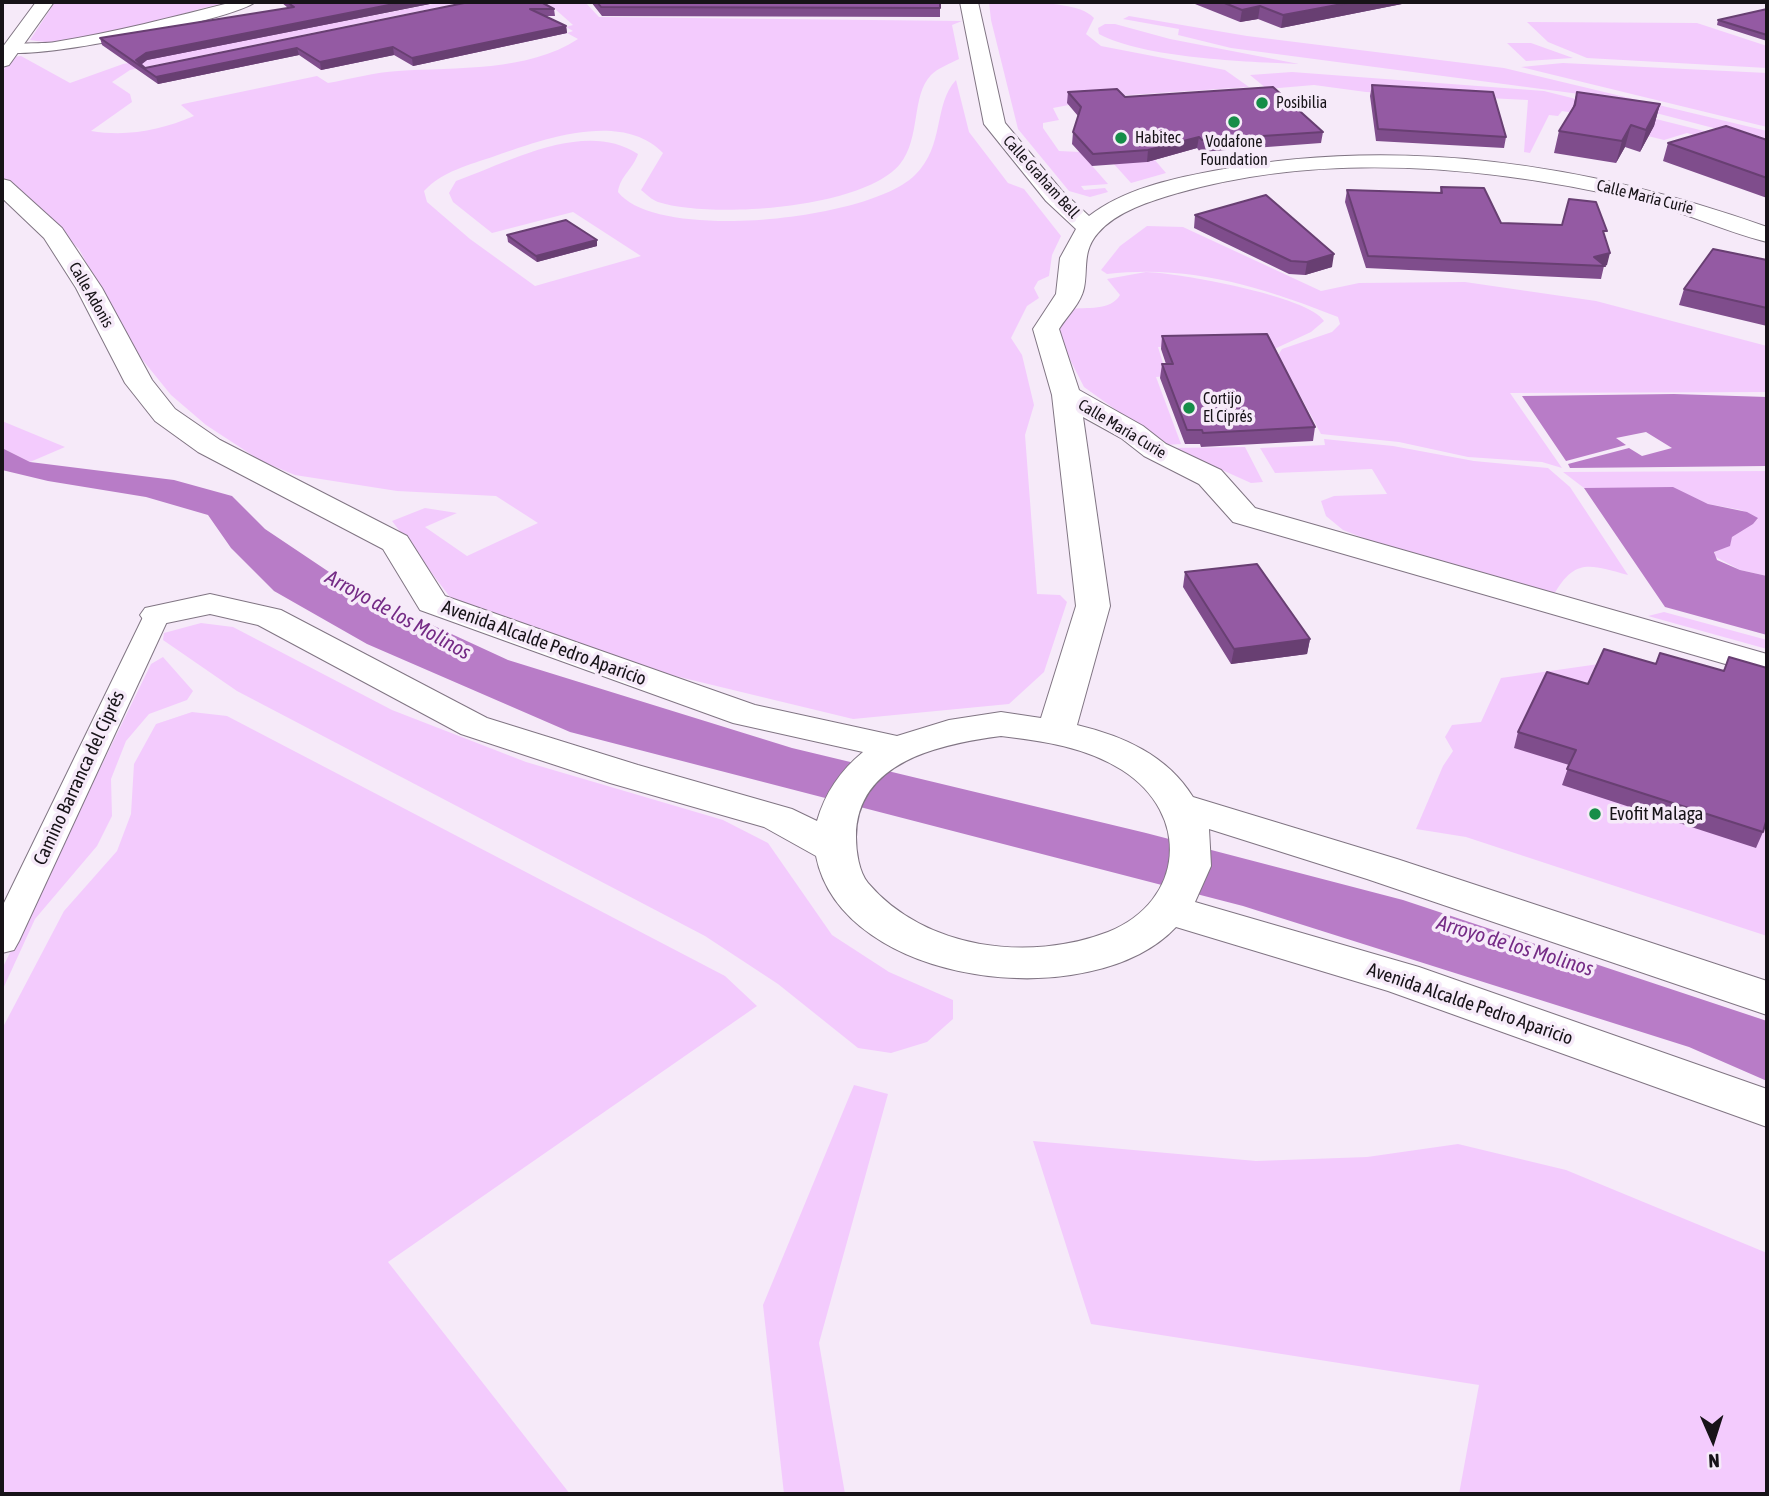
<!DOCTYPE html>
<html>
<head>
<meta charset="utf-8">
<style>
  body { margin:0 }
  #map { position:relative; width:1769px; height:1496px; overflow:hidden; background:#f6eaf9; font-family:"Asap Condensed",sans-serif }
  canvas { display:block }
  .frame { position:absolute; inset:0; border:4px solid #171318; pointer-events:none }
  .north { position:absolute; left:1678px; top:1405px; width:70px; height:70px; -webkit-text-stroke:5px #f6eaf9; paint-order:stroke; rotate:177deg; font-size:19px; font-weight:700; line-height:28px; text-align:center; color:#171318 }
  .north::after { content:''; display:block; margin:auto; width:24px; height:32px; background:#171318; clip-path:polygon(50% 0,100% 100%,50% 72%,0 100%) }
</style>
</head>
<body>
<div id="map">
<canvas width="1769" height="1496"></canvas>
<div class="frame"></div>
<div class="north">N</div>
</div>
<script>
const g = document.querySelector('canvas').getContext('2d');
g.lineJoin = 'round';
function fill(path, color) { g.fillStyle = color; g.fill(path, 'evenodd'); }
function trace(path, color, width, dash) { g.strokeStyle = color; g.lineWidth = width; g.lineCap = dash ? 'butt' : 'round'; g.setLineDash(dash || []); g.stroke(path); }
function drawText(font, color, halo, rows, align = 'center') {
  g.font = font + ' "Asap Condensed",sans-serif'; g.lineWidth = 7; g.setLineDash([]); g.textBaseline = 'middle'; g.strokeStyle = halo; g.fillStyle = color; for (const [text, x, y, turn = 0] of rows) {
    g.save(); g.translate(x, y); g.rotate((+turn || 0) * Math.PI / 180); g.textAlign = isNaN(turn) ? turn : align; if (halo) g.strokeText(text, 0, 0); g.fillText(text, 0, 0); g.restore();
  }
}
fill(new Path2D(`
  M55 2H231C166 13 97 52 30 40Z
  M443 2H463L130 70 112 82 130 94 132 102 91 131C128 137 161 130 194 116L181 105 183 104 317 76 328 83C351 79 375 72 398 71 456 67 528 72 578 39L567 33 573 31 566 27 573 25 555 9 536 2H585L599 17 962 21 952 25 959 59C951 63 938 68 931 75 911 96 921 138 900 164 863 209 711 219 658 202 652 200 646 194 641 190L663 153C621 110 542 140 495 156 469 165 443 171 424 191L427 202 470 239 535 286 641 256 573 212 492 233 453 202 449 193 456 181C509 162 585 119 638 154 633 169 620 176 618 192 657 243 871 220 915 175 945 146 933 105 956 80L969 132 1008 183 1024 189 1061 236 1052 255 1049 276 1038 281 1034 288 1039 298 1027 306 1011 338 1022 355 1034 405 1025 435 1037 594 1060 595 1067 602 1044 672 1009 704 853 719 638 667 453 601 392 521 425 508 457 513 425 527 467 556 538 523 496 496 397 491 295 475 261 461 206 425 171 395 128 342 79 249 2 178V72L13 57 21 56 70 83 123 64Z
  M989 2C1017 2 1079 0 1094 18L1086 34 1101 46 1225 70 1249 87 1115 96 1053 108 1059 120 1043 123V128L1059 151 1080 152 1108 184 1081 186 1084 190 1105 188 1108 192 1090 197 1069 191 1018 129 991 20Z
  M1129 16 1247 36 1504 68 1767 131V142L1587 95 1231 48 1178 35 1179 29 1123 19Z
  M1527 22 1697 23 1767 46V68L1587 58 1548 42Z
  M1105 24H1115L1170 39 1299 64C1248 62 1143 58 1099 34L1098 28Z
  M1507 43H1531L1573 58 1526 61Z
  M1563 63 1767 73V127L1521 67Z
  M1292 72 1544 91 1748 142 1721 143 1687 133 1664 140 1644 135 1653 126 1562 111 1558 116 1549 115 1530 153 1524 152 1528 100 1366 92 1314 85 1267 89 1250 75Z
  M1154 159 1166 173 1131 183 1113 163Z
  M1147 226 1183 227 1321 291 1359 283 1465 282 1596 301 1767 346V392L1510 393 1562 468 1542 462 1468 457 1399 442 1321 434 1278 355 1282 349 1332 332 1340 324 1338 317C1263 287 1189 264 1107 274L1101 270 1120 246Z
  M1146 272C1178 273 1309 296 1324 321L1311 332 1270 351 1267 345 1158 347 1167 376 1156 377 1181 444 1165 445 1084 387 1059 338V327L1070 309C1086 307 1111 311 1120 295L1107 279Z
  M2 421 65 447 30 462 2 448Z
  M1324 439 1393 446 1474 461 1548 468 1570 487 1628 575C1590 565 1575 557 1553 596L1381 545 1343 530 1326 516 1321 501 1334 496 1387 494 1372 469 1275 473 1260 448 1325 445Z
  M1245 447 1263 482 1251 483 1173 448Z
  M1767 471V576L1740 570 1714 556 1716 549 1727 547 1732 537 1758 519 1741 510 1708 504 1673 488H1584L1563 472Z
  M1664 612 1767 640V649L1648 616Z
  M201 623 233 627 392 710 526 762 723 820 768 843 832 935 889 972 953 1000V1019L927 1042 891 1053 858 1048 778 984 705 936 237 691 163 640 164 633Z
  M163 657 193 691 187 700 149 714 126 741 111 779 112 816 97 846 35 919 2 991V969L151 664Z
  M1599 664 1767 686V936L1466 837 1416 829 1443 766 1453 751 1445 737 1452 725 1481 722 1501 678Z
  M192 712 227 716 725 976 757 1006 388 1262 570 1494H2V1029L64 911 117 851 131 814 134 764 156 724Z
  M854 1085 888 1094 819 1343 845 1494H784L763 1305Z
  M1033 1141 1256 1161 1367 1157 1458 1144 1566 1170 1767 1253V1494H1459L1479 1385 1091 1324Z`), '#f3cbfd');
fill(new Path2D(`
  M1674 394 1767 397V466L1570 468 1568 464 1629 448 1642 456 1672 448 1646 432 1616 438 1626 445 1566 461 1522 396Z
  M2 448 30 462 174 480 232 496 265 529 356 590 508 660 792 748 1146 833 1403 900 1767 1021V1081L1689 1047 1243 906 570 732 367 644 274 591 231 548 208 515 146 497 48 481 2 470Z
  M1673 487 1708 504 1747 512 1758 518 1753 524 1732 537 1730 546 1714 552 1717 560 1740 570 1767 576V635L1665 607 1584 488Z`), '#b87cc7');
const street = new Path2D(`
  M233 2H255C236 19 19 65 3 50 13 40 40 45 55 42 115 32 174 17 233 2Z
  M157 607 167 609 170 615 19 941 14 950 2 953V907L144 615 147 609Z`);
const secondary = new Path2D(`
  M36 2H54L9 65 2 67V48Z
  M960 2H978L1005 123 1062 191 1089 216C1124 189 1171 179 1213 171 1399 135 1591 164 1767 227V242C1722 231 1681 210 1636 200 1489 166 1324 151 1178 193 1151 201 1117 211 1098 233 1082 251 1088 268 1084 288 1081 303 1067 316 1059 329L1079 390 1143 426 1166 444 1221 470 1255 508 1767 654V676L1233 522 1199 484 1144 456 1121 438 1083 417 1110 606 1077 725C1123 736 1167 755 1193 797L1397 859 1767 981V1015L1367 879 1209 829 1211 866 1195 902 1419 967 1767 1089V1127L1388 991 1176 927C1093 1016 842 987 816 856L764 827 610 783 461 734 258 625 210 614 157 625 145 622 140 615 145 608 210 594 281 610 487 718 638 765 792 809 817 821C825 793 840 771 863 752L733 723 420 610 383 549 198 452 155 421 125 383 76 288 44 238 2 198V179L10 181 62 228 102 288 152 380 175 409 220 440 407 536 445 596 755 705 897 736 949 720 1001 712 1041 718 1076 606 1052 395 1033 329 1056 294 1060 258 1076 229 1046 201 984 124ZM1001 736C1043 741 1086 747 1122 770 1191 814 1185 901 1108 932 1030 962 925 950 868 883 859 872 856 852 856 837 856 761 941 744 1001 736Z`);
trace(street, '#807583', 2);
trace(secondary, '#807583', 2);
fill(street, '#fff');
fill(secondary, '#fff');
fill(new Path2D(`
  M281 2H440L147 60 141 65 145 68 469 2 554 9 555 16H546L566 26 567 33 413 66 394 55 321 70 299 55 158 84 102 45 100 38 288 8Z
  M591 2H940V17L602 16Z
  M1190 2H1412L1281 28 1258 19 1240 22Z
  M1767 9V41L1717 25 1718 20Z
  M1372 85 1506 137 1504 148 1376 141 1370 96Z
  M1068 92 1125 97 1323 132 1321 143 1200 152 1197 148 1147 162 1092 166 1072 144 1073 132 1078 116 1067 103Z
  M1577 92 1660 104 1654 126 1640 152 1625 147 1616 163 1554 153 1559 131 1572 110Z
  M1767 140V198L1663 161 1668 143Z
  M1441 187 1501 223 1605 237 1607 265 1604 266 1601 279 1366 268 1345 202 1347 190 1440 193Z
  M1195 215 1332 267 1305 275 1289 274 1194 228Z
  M507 235 597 246 537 262 508 242Z
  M1767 260V326L1679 305 1684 289Z
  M1162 336 1315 427 1313 441 1201 447 1200 444H1185L1160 378 1162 364H1166L1161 349Z
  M1185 572 1310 639 1307 654 1231 664 1183 587Z
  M1547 672 1763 832 1756 848 1562 785 1569 765 1514 748 1518 732Z`), '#7f4d8c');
fill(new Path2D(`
  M404 2H440L147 60 140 65 136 60 146 53Z
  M1353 2H1412L1281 28 1283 15Z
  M1260 6 1258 19 1240 22 1242 10Z
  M566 26 567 33 413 66 412 58Z
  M393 47 394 55 321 70 320 62Z
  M297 48 299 55 158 84 156 77Z
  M1660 104 1654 126 1640 152 1646 130Z
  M1631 125 1625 147 1616 163 1622 141Z
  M1199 137 1197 148 1147 162 1148 150Z
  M597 240V246L537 262 536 256Z
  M1610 253 1607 265 1604 266 1594 257Z
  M1334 254 1332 267 1305 275 1307 262Z
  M1310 639 1307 654 1231 664 1234 649Z`), '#683f72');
const building = new Path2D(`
  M287 2H404L146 53 136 60 145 68 469 2H541L554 9H530L566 26 412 58 393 47 320 62 297 48 156 77 100 38 294 7Z
  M597 2H940V8L601 7Z
  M1222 2H1353L1283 15 1260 6 1242 10Z
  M1767 9V35L1718 20Z
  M1372 85 1493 92 1506 137 1378 129Z
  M1273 87 1323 132 1202 140 1199 137 1148 150 1093 154 1073 132 1081 107 1068 92 1117 89 1125 97Z
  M1577 92 1660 104 1646 130 1631 125 1622 141 1559 131 1575 105Z
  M1726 126 1767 140V178L1668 143Z
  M1441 187 1484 188 1501 223 1562 225 1569 199 1596 202 1607 231H1603L1610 253 1594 257 1605 266 1368 256 1347 190 1442 193Z
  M1266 195 1334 254 1307 262 1291 261 1195 215Z
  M566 220 597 240 536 256 507 235Z
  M1713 249 1767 260V308L1684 289Z
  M1267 334 1315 427 1203 433 1202 430H1187L1162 364H1173L1162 336Z
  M1257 564 1310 639 1234 649 1185 572Z
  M1604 649 1656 664 1660 653 1724 671 1729 657 1767 668V818L1763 832 1567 769 1576 750 1518 732 1547 672 1588 684Z`);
fill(building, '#945aa3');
trace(building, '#683f72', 2);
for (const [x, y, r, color] of [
  [1262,103,7,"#168d48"],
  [1234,122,7,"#168d48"],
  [1121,138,7,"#168d48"],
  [1189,408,7,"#168d48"],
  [1595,814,7,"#168d48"]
]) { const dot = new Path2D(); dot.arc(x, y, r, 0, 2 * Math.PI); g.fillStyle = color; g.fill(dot); trace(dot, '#f6eaf9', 2.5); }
drawText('16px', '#171318', '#f6eaf9', [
  ["Posibilia",1276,103],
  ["Habitec",1135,138],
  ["Vodafone",1234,142,"center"],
  ["Foundation",1234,160,"center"],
  ["Cortijo",1203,399],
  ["El Ciprés",1203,417]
], 'left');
drawText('16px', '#171318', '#f6eaf9', [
  ["Calle Graham Bell",1041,177,48],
  ["Calle María Curie",1645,197,14],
  ["Calle Adonis",91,295,60],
  ["Calle María Curie",1122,429,31]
]);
drawText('19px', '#171318', '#f6eaf9', [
  ["Avenida Alcalde Pedro Aparicio",544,643,20],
  ["Camino Barranca del Ciprés",79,778,-65],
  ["Avenida Alcalde Pedro Aparicio",1470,1004,19]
]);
drawText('19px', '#171318', '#f6eaf9', [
  ["Evofit Malaga",1609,814]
], 'left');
drawText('italic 21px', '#752b86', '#f6eaf9', [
  ["Arroyo de los Molinos",398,615,29],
  ["Arroyo de los Molinos",1515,946,17]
]);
</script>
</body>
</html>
